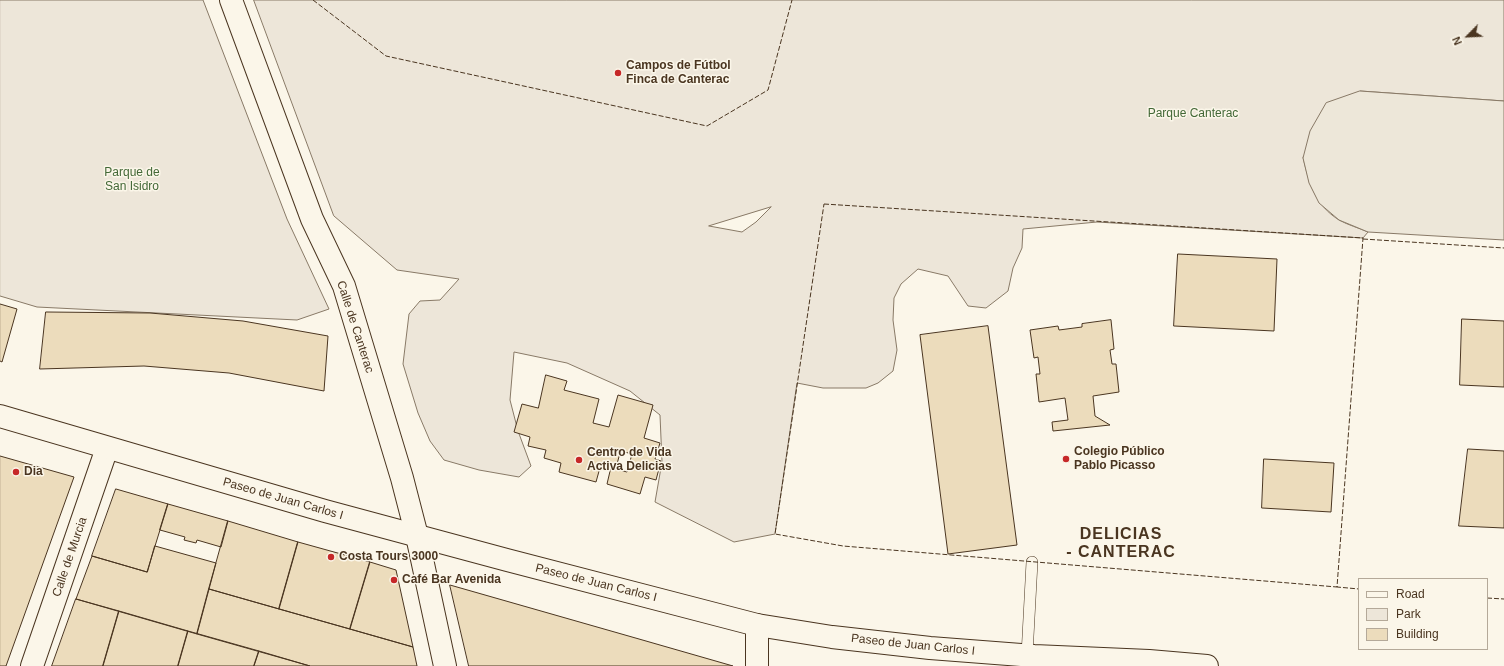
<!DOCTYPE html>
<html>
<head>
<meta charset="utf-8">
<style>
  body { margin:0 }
  #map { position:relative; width:1504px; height:666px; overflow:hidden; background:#fbf6e9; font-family:Arial,sans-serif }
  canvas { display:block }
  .legend { position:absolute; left:1358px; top:578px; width:130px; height:72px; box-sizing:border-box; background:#fbf6e9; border:1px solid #b4a999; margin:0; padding:5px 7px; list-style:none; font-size:12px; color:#4a3520 }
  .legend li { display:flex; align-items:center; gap:8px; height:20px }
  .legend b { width:20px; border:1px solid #b4a999 }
  .north { position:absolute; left:1448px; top:16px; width:40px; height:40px; -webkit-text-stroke:3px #fbf6e9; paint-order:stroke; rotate:246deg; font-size:11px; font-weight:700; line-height:16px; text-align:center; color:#4a3520 }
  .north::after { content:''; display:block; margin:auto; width:14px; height:18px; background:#4a3520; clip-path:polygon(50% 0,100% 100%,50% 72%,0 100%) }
</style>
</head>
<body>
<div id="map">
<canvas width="1504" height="666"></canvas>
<ul class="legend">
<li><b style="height:5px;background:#fbf6e9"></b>Road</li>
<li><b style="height:11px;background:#ede6d9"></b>Park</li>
<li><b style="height:11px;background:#ecdcbc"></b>Building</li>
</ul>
<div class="north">N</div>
</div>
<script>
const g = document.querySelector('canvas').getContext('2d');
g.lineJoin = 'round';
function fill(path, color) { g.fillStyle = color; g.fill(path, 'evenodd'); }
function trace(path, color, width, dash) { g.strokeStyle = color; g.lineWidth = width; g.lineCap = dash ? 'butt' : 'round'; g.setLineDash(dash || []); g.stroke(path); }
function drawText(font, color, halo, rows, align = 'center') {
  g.font = font + ' Arial,sans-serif'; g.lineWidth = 3; g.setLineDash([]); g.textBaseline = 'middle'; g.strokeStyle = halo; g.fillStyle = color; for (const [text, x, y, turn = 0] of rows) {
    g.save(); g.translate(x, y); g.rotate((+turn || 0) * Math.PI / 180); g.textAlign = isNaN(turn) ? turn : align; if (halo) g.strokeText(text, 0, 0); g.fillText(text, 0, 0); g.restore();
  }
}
const green = new Path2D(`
  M0 0H203L287 219 329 309 297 320 37 307 0 296Z
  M254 0H1504V101L1360 91 1303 157C1309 183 1315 205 1339 220 1348 225 1359 228 1368 232L1363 238 1097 222 1023 229 1022 248 1013 268 1008 291 986 308 968 306 948 276 918 269 901 284 894 298 893 320 897 350 893 371 878 383 866 388H823L797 383 775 534 734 542 655 502 662 462 660 415 630 391 567 363 514 352 510 400 518 431 531 466 519 477 479 470 444 460 430 441 418 413 403 364 409 314 420 301 440 300 459 279 397 270 334 216ZM771 207 756 222 742 232 709 226Z`);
fill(green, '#ede6d9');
trace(green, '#887966', 1);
const parking = new Path2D(`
  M1360 91 1504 101V240L1368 232 1339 220 1319 203 1309 183 1303 158 1310 131 1326 103Z`);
fill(parking, '#ede7d9');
trace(parking, '#887966', 1);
const building = new Path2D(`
  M1178 254 1277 259 1274 331 1174 326Z
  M0 304 17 309 2 362 0 361Z
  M46 312 150 313 243 321 328 336 324 391 229 373 144 366 40 369Z
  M1462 319 1504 321V387L1460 385Z
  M1111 320 1114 349 1110 350 1112 364H1116L1119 392 1093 396 1095 416 1110 425 1053 431 1052 422 1068 420 1065 398 1039 402 1036 374H1040L1038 357 1034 358 1030 330 1058 326 1059 330 1082 327V324Z
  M988 326 1017 545 948 554 920 335Z
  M546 375 567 381 564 390 599 399 593 423 609 427 618 395 653 405 644 438 660 443 655 459 661 461 656 480 645 477 640 494 607 484 611 467 601 464 596 482 559 472 561 463 544 458 546 450 528 446 530 437 514 432 522 404 538 408ZM621 451 632 454 627 472 616 469Z
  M1468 449 1504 451V528L1459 526Z
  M0 456 74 477 6 666H0Z
  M1264 459 1334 463 1331 512 1262 508Z
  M116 489 168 504 147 572 92 556Z
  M168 504 228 521 221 547 197 540 196 543 184 540 185 537 160 530Z
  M228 521 298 542 279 609 209 589Z
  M298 542 370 562 350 629 279 609Z
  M155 546 216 563 197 634 76 599 92 556 147 572Z
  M370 562 396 570 413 647 350 629Z
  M450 585 639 639 733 666H469Z
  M209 589 413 647 417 666H310L197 634Z
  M76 599 119 611 103 666H52Z
  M119 611 188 631 178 666H103Z
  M188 631 259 651 254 666H178Z
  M259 651 310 666H254Z`);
fill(building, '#ecdcbc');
trace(building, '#4a3520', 1);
const service = new Path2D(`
  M1027 655 1032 562`);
const minor = new Path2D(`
  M231 0 312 219 344 286 402 478 417 536
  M32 666 107 448`);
const tertiary = new Path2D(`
  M417 536 445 666
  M757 666V625`);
const primary = new Path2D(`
  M0 416 325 511 507 560 757 625 832 637 930 648 1034 656 1149 661 1207 666`);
trace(service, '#4a3520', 12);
trace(minor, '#4a3520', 24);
trace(tertiary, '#4a3520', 24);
trace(primary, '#4a3520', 24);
trace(service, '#fbf6e9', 11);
trace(minor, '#fbf6e9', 22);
trace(tertiary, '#fbf6e9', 22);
trace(primary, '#fbf6e9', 22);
trace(new Path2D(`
  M313 0 386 56 707 126 768 90 792 0
  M824 204 1363 238 1337 587 843 546 775 534Z
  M1363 239 1504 248
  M1337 586V587L1359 589
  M1487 598 1504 599`), '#4a3520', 1, [5, 2]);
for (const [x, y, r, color] of [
  [618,73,4,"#c62828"],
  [1066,459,4,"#c62828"],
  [579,460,4,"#c62828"],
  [16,472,4,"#c62828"],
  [331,557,4,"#c62828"],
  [394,580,4,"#c62828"]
]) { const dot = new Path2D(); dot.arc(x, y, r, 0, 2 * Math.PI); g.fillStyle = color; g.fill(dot); trace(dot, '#fbf6e9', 1.5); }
drawText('bold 12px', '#4a3520', '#fbf6e9', [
  ["Campos de Fútbol",626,66],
  ["Finca de Canterac",626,80],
  ["Colegio Público",1074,452],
  ["Pablo Picasso",1074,466],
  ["Centro de Vida",587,453],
  ["Activa Delicias",587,467],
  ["Dia",24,472],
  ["Costa Tours 3000",339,557],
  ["Café Bar Avenida",402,580]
], 'left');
drawText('12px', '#436837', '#fbf6e9', [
  ["Parque Canterac",1193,114],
  ["Parque de",132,173],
  ["San Isidro",132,187]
]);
drawText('12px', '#4a3520', '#fbf6e9', [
  ["Calle de Canterac",355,327,72],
  ["Paseo de Juan Carlos I",283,499,16],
  ["Calle de Murcia",70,557,-71],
  ["Paseo de Juan Carlos I",596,583,14],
  ["Paseo de Juan Carlos I",913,645,6]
]);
g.letterSpacing = '1px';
drawText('bold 16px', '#4a3520', '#fbf6e9', [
  ["DELICIAS",1121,535],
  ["- CANTERAC",1121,553]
]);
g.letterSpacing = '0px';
</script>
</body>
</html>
